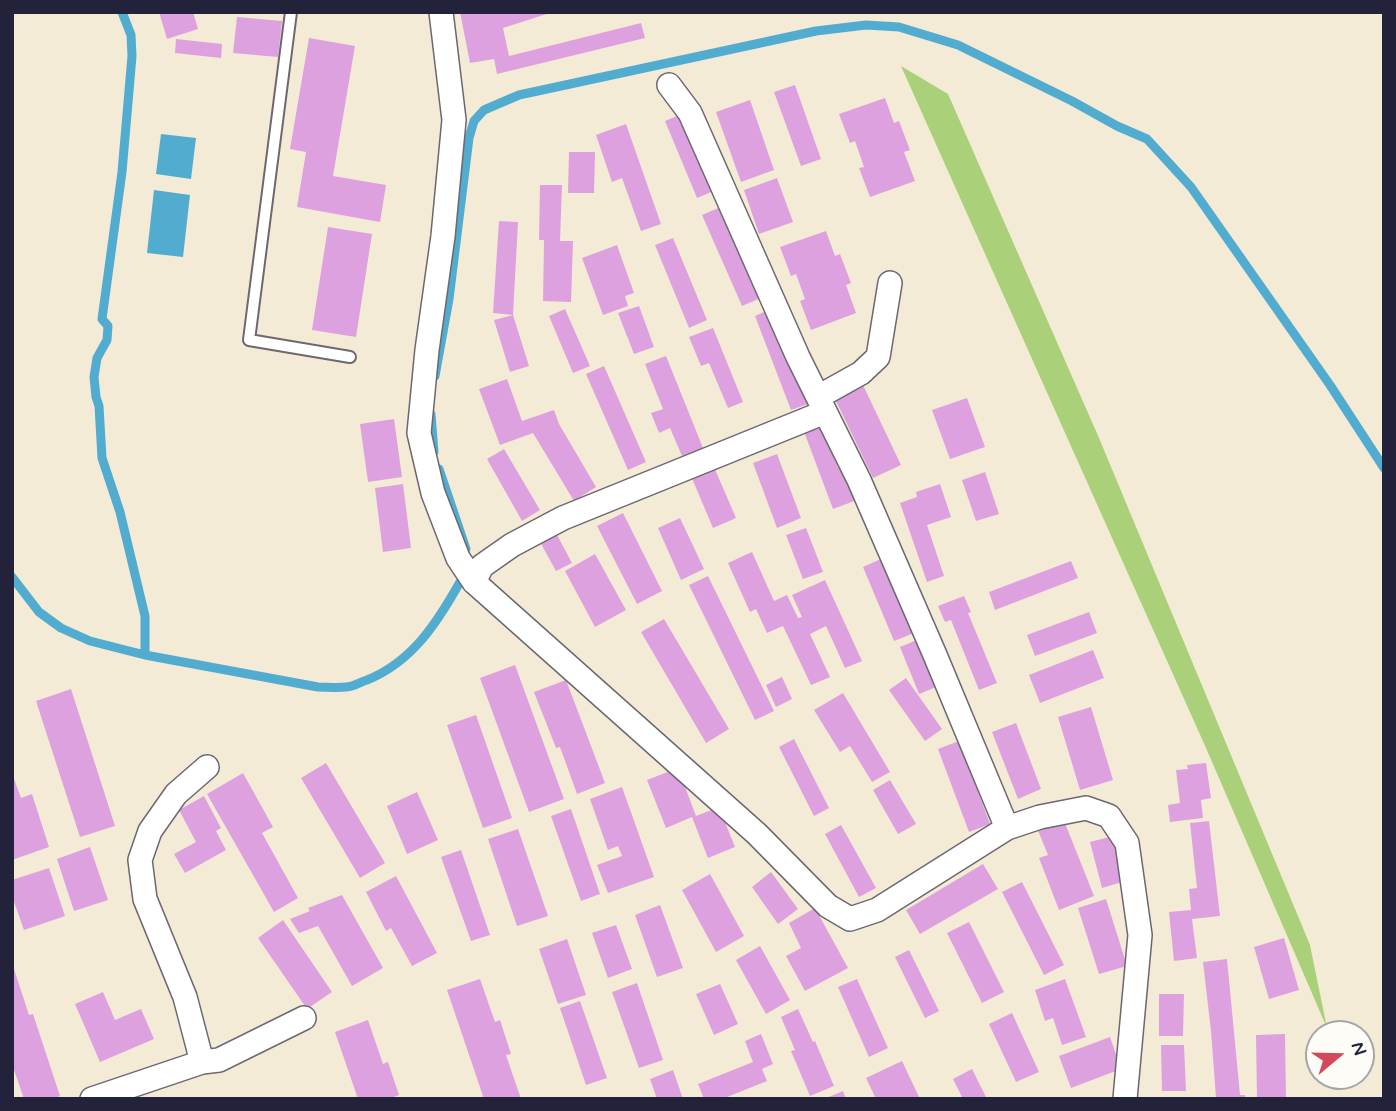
<!DOCTYPE html>
<html>
<head>
<meta charset="utf-8">
<style>
  body { margin:0 }
  #map { position:relative; width:1396px; height:1111px; overflow:hidden; background:#f4ebd6; font-family:Mynerve,sans-serif }
  canvas { display:block }
  .frame { position:absolute; inset:0; border:14px solid #22223b; pointer-events:none }
  .north { position:absolute; left:1305px; top:1020px; width:70px; height:70px; box-sizing:border-box; background:#fdfcf7; border:2px solid #a5a5ac; border-radius:50%; rotate:71deg; font-size:19px; font-weight:700; line-height:28px; text-align:center; color:#22223b }
  .north::after { content:''; display:block; margin:auto; width:24px; height:32px; background:#d1495b; clip-path:polygon(50% 0,100% 100%,50% 72%,0 100%) }
</style>
</head>
<body>
<div id="map">
<canvas width="1396" height="1111"></canvas>
<div class="frame"></div>
<div class="north">N</div>
</div>
<script>
const g = document.querySelector('canvas').getContext('2d');
g.lineJoin = 'round';
function fill(path, color) { g.fillStyle = color; g.fill(path, 'evenodd'); }
function trace(path, color, width, dash) { g.strokeStyle = color; g.lineWidth = width; g.lineCap = dash ? 'butt' : 'round'; g.setLineDash(dash || []); g.stroke(path); }
fill(new Path2D(`
  M901 66 948 94 1099 438 1310 945 1327 1028 1206 748Z`), '#aad07a');
fill(new Path2D(`
  M161 134 196 138 191 179 156 174Z
  M154 190 190 195 183 257 147 253Z`), '#52acd0');
trace(new Path2D(`
  M122 12 131 35 132 56 122 172 102 319 108 326 107 340 97 358 94 377 96 397 99 406 102 458 120 512 145 616V655
  M435 376 449 299 469 138 474 121 484 110 519 95 816 31 866 25 899 27 958 45 1072 101 1117 126 1147 139 1191 187 1330 385 1384 468
  M431 414 434 452
  M439 469 466 549
  M12 577 39 612 61 628 90 641 145 655 318 687C327 687 337 688 346 687 353 687 360 682 367 680 412 662 437 623 460 582`), '#52acd0', 9);
fill(new Path2D(`
  M159 12H193L198 29 167 39Z
  M460 12H553L503 28 509 56 641 23 645 38 497 74 494 59 470 63Z
  M237 17 282 21 278 57 233 53Z
  M309 38 355 46 333 176 386 185 380 222 297 207 306 152 290 149Z
  M176 39 222 44 221 58 175 53Z
  M795 85 821 159 801 166 774 92Z
  M885 98 894 123 899 121 910 150 904 152 915 181 870 197 859 168 864 167 855 141 850 143 839 114Z
  M750 100 774 170 741 182 716 112Z
  M684 113 716 190 697 198 665 121Z
  M626 124 661 224 641 231 622 178 612 182 596 135Z
  M569 152H595L594 193H568Z
  M777 178 793 222 759 234 744 190Z
  M540 185H562L560 241H573L571 302 543 301 544 240H539Z
  M723 206 763 297 742 306 702 215Z
  M499 221 518 222 513 315 493 313Z
  M328 227 372 234 356 337 312 330Z
  M826 231 835 256 840 254 851 283 846 285 856 313 811 330 800 301 805 299 796 274 791 276 780 247Z
  M673 238 707 320 689 328 655 245Z
  M617 245 634 293 625 296 628 306 603 315 582 258Z
  M639 306 654 347 634 354 618 313Z
  M565 309 590 366 573 373 549 316Z
  M771 309 808 404 791 410 755 316Z
  M513 315 529 366 510 372 494 320Z
  M713 328 743 402 728 408 709 363 701 366 689 337Z
  M666 356 703 448 682 456 670 428 659 433 651 413 663 409 645 364Z
  M604 366 646 462 628 470 586 374Z
  M507 379 522 421 554 410 559 424 596 487 574 501 533 433 500 445 479 389Z
  M863 385 901 465 873 478 835 399Z
  M967 398 985 447 950 459 932 410Z
  M394 419 402 477 368 482 360 424Z
  M821 422 838 468 844 465 857 500 833 509 803 429Z
  M504 449 540 510 522 521 487 459Z
  M777 454 801 518 777 528 753 463Z
  M714 467 736 518 713 528 691 476Z
  M985 472 999 514 976 521 962 480Z
  M403 484 411 548 383 552 375 488Z
  M940 484 951 517 927 525 944 576 927 582 900 503 917 497 916 492Z
  M623 513 662 591 637 604 597 526Z
  M680 518 704 569 681 580 658 528Z
  M806 528 823 572 803 579 786 535Z
  M556 533 572 563 556 571 540 542Z
  M752 552 774 601 787 595 798 618 802 617 792 595 825 580 862 661 845 668 826 626 810 634 830 677 811 685 783 626 767 633 756 609 750 612 728 563Z
  M595 554 626 610 595 627 565 571Z
  M883 558 914 633 894 641 863 567Z
  M1071 561 1078 578 995 610 989 592Z
  M708 576 774 711 755 720 689 585Z
  M964 596 971 612 968 613 997 683 979 690 951 620 945 622 938 606Z
  M1089 612 1097 633 1035 656 1027 635Z
  M664 619 729 729 706 743 641 632Z
  M917 640 936 687 919 694 900 647Z
  M1093 650 1104 678 1040 703 1029 675Z
  M515 665 564 799 529 812 480 678Z
  M782 677 792 699 776 707 766 685Z
  M906 678 942 729 925 741 889 690Z
  M566 680 605 783 577 794 560 747 556 748 534 692Z
  M71 689 115 826 80 837 36 701Z
  M843 693 890 772 872 782 850 746 840 752 814 710Z
  M1091 707 1113 780 1080 790 1058 717Z
  M476 715 512 818 483 828 447 725Z
  M1016 723 1041 789 1018 799 992 732Z
  M794 739 829 808 814 816 779 747Z
  M959 741 990 824 969 832 938 749Z
  M326 763 385 863 360 878 301 778Z
  M1206 763 1211 798 1201 800 1203 818 1170 822 1168 805 1180 803 1176 770 1188 769 1187 765Z
  M678 768 696 816 719 807 735 847 708 858 692 817 666 828 647 780Z
  M12 773 21 798 32 794 49 847 12 860Z
  M243 773 273 827 262 833 298 898 274 912 207 794Z
  M890 780 916 824 898 834 873 790Z
  M622 787 654 877 608 893 597 865 622 856 618 846 608 850 590 799Z
  M417 792 438 840 407 854 387 806Z
  M204 796 221 828 216 831 226 850 185 873 174 854 196 842 179 810Z
  M571 809 600 894 581 901 551 816Z
  M1063 818 1094 896 1059 910 1039 858 1048 855 1037 828Z
  M1209 821 1220 916 1192 919 1197 958 1174 961 1169 912 1191 910 1189 889 1197 888 1190 823Z
  M841 825 876 888 859 897 825 834Z
  M518 829 548 916 517 926 488 839Z
  M1113 836 1125 881 1102 888 1090 842Z
  M90 847 108 900 74 911 57 859Z
  M461 850 490 935 471 941 441 857Z
  M983 864 998 889 920 934 906 910Z
  M49 868 65 916 24 930 12 896V880Z
  M771 872 798 909 778 924 752 887Z
  M710 874 744 936 716 952 682 890Z
  M396 876 437 953 412 966 391 928 386 931 366 892Z
  M1022 882 1064 965 1044 975 1002 892Z
  M342 895 383 968 352 986 318 926 299 933 290 919 310 911 308 908Z
  M1106 899 1127 966 1099 974 1078 908Z
  M660 905 683 968 657 977 635 915Z
  M815 908 848 968 805 991 786 956 801 948 789 923Z
  M283 920 332 992 307 1009 258 938Z
  M969 922 1004 992 982 1003 947 933Z
  M616 925 632 969 608 978 592 933Z
  M1284 938 1299 990 1269 999 1254 947Z
  M567 939 586 995 558 1004 539 949Z
  M760 946 790 1000 766 1014 736 960Z
  M909 950 939 1011 925 1018 895 957Z
  M1227 959 1240 1095H1245V1099L1216 1098 1211 1031 1203 962Z
  M13 966 29 1015 33 1014 60 1096 52 1099H24L12 1064Z
  M480 979 495 1022 500 1020 511 1054 506 1055 521 1099H484L447 990Z
  M857 979 888 1048 869 1057 838 987Z
  M1065 979 1086 1037 1062 1045 1053 1018 1045 1021 1035 990Z
  M637 983 663 1060 639 1068 612 992Z
  M720 984 738 1024 714 1035 696 994Z
  M103 992 115 1020 141 1009 154 1039 100 1062 75 1004Z
  M1159 994H1184L1183 1036H1159Z
  M580 1001 607 1078 586 1085 560 1008Z
  M798 1009 813 1042 815 1041 834 1086 810 1096 791 1051 795 1050 781 1017Z
  M1012 1013 1039 1072 1016 1082 989 1024Z
  M368 1020 383 1064 388 1062 399 1095 394 1097 395 1099H358L335 1032Z
  M761 1034 773 1064 762 1069 767 1081 722 1099H704L698 1084 753 1062 745 1041Z
  M1285 1034 1286 1099H1257L1256 1035Z
  M1110 1037 1121 1069 1071 1088 1059 1056Z
  M1161 1045H1184L1186 1091H1162Z
  M902 1061 920 1099H876L866 1078Z
  M972 1069 987 1099H963L953 1079Z
  M673 1070 683 1099H657L650 1079Z
  M843 1091 846 1099H824Z`), '#dea1df');
const lane = new Path2D(`
  M291 12 249 340 350 357`);
const street = new Path2D(`
  M441 12 454 120 443 236 427 350 419 433 433 493 458 558 474 582 757 834 828 906 850 919 877 910 1007 828 1040 817 1086 808 1109 816 1127 843 1140 935 1125 1099
  M669 85 690 113 798 357 859 480 935 655 1007 828
  M818 397 861 373 878 357 890 283
  M474 582 482 566 512 545 563 518 825 412
  M202 1062 185 997 145 899 140 860 150 831 176 794 207 767
  M92 1099 202 1062 219 1060 304 1018`);
trace(lane, '#6c6871', 14);
trace(street, '#6c6871', 26);
trace(lane, '#fff', 10);
trace(street, '#fff', 23);
</script>
</body>
</html>
